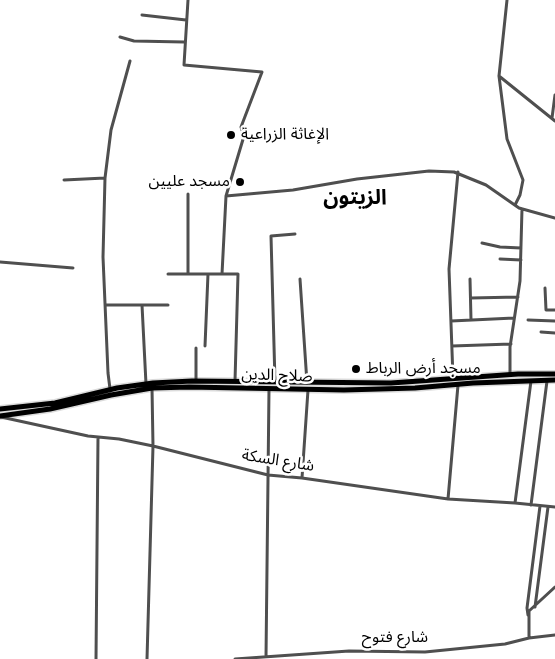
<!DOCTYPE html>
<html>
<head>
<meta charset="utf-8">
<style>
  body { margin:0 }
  canvas { display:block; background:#fff }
</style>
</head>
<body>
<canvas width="555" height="659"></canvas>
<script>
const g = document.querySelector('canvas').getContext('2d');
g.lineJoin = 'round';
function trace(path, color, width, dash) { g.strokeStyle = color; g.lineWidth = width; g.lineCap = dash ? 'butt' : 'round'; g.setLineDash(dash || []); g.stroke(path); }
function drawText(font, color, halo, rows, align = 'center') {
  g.font = font + ' "DM Sans","Noto Sans Arabic",sans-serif'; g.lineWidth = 5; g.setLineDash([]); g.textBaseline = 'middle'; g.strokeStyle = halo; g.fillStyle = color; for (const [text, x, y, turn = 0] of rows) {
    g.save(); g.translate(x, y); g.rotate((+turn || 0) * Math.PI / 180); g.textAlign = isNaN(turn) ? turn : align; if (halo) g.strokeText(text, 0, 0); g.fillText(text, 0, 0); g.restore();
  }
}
const highway = new Path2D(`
  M0 409 55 403 117 388 153 383 192 381 391 383 518 374H555
  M0 416 50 409 111 395 152 388 189 387 344 390 415 388 473 383 555 380`);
trace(highway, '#dbdbdb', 8);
trace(new Path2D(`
  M188 0 184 65 262 72 241 127 244 136 226 196 222 274
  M507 0 499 76 507 139 523 180 520 195 515 205
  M142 15 186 20
  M120 37 134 41 184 42
  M499 76 555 121
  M552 118 555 95
  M105 178 111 130 130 61
  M64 180 105 178 103 257 108 373 110 389
  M226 196 293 190 357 179 429 171 454 172 486 185 519 208 555 218
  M482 243 500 247 521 248
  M500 259 521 260
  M0 262 73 268
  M168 274H238L235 381
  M188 274V194
  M300 279 307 383
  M470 279 471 320
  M545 288 546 310H555
  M471 298 518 297
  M106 305H168
  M142 305 146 384
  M528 320 555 321
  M451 321 514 318
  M541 332 555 333
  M205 346 208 274
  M452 346 511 344
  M196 348V381
  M510 374V347L520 281 522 209
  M453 378 449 269 458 172
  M275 382 271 236 295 234
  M1 417 88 436 119 439 153 446 268 475 302 478 448 499 515 503 555 507
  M302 478 308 390
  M448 499 458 385
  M515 503 531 381
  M531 505 547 381
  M535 607 548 507
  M528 615 527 608 540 506
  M529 638V611L555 587
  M266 657 269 389
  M96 659 98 437
  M147 659 153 446 152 388
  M235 659 349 651 425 652 505 644 529 638 555 635`), '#4f4f4f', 3);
trace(highway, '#000', 5);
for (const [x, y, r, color] of [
  [231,135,5,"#000"],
  [240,182,5,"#000"],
  [356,369,5,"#000"]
]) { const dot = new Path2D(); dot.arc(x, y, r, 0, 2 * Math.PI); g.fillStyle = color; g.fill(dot); trace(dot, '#fff', 2); }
drawText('16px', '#000', '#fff', [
  ["الإغاثة الزراعية",241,135],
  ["مسجد عليين",230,182,"right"],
  ["مسجد أرض الرباط",366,369]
], 'left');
drawText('16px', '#000', '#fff', [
  ["صلاح الدين",277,376,2],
  ["شارع السكة",278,461,9],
  ["شارع فتوح",395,638]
]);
drawText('bold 21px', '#000', '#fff', [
  ["الزيتون",355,198]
]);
</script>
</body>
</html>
